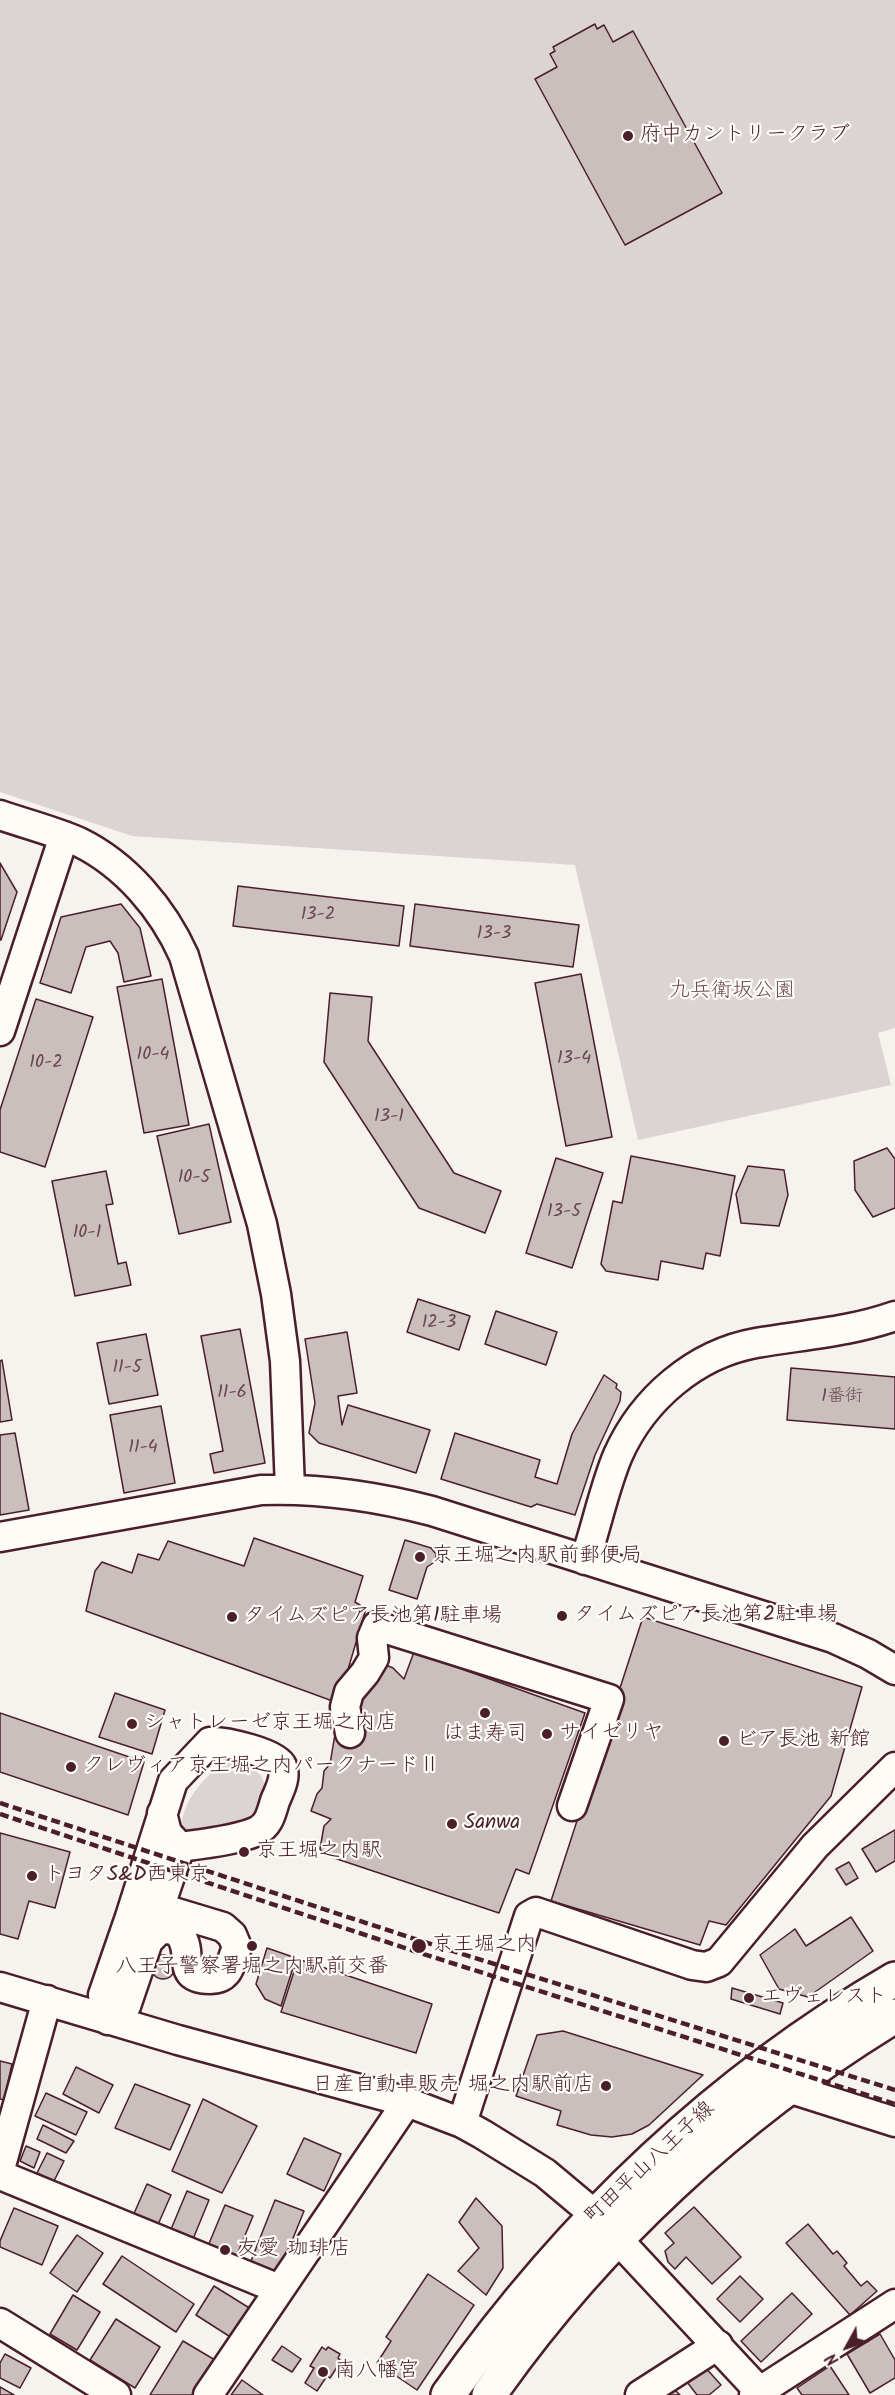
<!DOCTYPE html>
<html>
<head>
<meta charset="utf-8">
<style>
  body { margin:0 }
  #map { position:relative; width:895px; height:2395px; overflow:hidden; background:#f6f3ef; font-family:Kalam,sans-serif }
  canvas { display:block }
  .north { position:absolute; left:817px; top:2317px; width:60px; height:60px; -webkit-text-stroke:4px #fdfcf7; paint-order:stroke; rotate:230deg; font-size:16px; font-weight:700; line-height:24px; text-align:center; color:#4a1f2b }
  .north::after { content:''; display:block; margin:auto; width:21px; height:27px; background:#4a1f2b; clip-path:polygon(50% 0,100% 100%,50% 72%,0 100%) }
</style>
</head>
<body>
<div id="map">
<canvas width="895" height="2395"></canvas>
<div class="north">N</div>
</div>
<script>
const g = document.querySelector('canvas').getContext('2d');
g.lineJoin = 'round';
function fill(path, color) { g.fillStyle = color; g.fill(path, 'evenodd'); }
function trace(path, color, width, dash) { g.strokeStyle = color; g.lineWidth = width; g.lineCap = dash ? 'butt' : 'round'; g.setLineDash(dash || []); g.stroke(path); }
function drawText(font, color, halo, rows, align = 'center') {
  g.font = font + ' Kalam,"Klee One",sans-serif'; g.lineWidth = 4.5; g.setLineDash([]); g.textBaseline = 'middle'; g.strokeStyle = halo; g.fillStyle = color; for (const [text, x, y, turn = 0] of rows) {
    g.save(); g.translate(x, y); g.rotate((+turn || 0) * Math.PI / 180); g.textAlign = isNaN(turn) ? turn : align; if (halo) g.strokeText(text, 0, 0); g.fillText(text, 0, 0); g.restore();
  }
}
fill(new Path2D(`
  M0 0H895V1028L878 1033 891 1085 638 1140 575 865 132 836 0 792Z
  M228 1763C254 1768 272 1772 261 1802 258 1810 254 1817 247 1820 231 1828 206 1831 188 1832L182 1828C179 1806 207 1770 228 1763Z`), '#dcd4d2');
const building = new Path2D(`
  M595 24 597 29 604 25 613 42 633 31 722 193 625 245 535 79 557 67 550 54 555 51 553 47Z
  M0 863 17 892 1 940H0Z
  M238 886 404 906 399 946 233 926Z
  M121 904 140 928 151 976 124 982 118 953 110 941 86 947 71 993 40 983 61 917Z
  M415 904 579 925 573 967 410 946Z
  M581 974 612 1137 566 1146 535 983Z
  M162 979 189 1125 144 1133 117 987Z
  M330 993 372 997 368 1041 454 1173 501 1191 485 1233 419 1208 324 1062Z
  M36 999 93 1017 45 1167 0 1152V1110Z
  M209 1124 231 1222 179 1234 157 1136Z
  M887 1148 895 1159V1208L873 1217 855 1190 854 1161Z
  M631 1156 735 1176 720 1256 706 1253 703 1269 661 1261 658 1280 606 1271 601 1264 613 1201 622 1203Z
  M556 1158 603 1173 572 1268 526 1253Z
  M748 1166 784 1170 788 1195 779 1226 741 1223 736 1194Z
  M106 1171 113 1204 106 1205 118 1264 126 1262 131 1285 75 1296 52 1181Z
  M418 1299 470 1316 459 1350 407 1332Z
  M496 1311 557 1332 546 1365 485 1344Z
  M240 1329 265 1463 214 1473 210 1454 223 1451 201 1336Z
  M347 1332 357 1393 338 1396 342 1425 348 1405 430 1430 416 1473 319 1443 309 1433 315 1403 305 1339Z
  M146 1334 158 1395 109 1404 97 1343Z
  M2 1360 12 1420 0 1422V1361Z
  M791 1368 895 1377V1429L787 1420Z
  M604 1375 617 1384 616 1388 621 1392 620 1401 595 1455 575 1515 537 1504 531 1507 441 1479 455 1433 540 1460 535 1477 557 1484 572 1434Z
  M161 1406 175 1483 124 1493 110 1415Z
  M15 1433 29 1510 0 1515V1435Z
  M254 1538 363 1576 355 1602 366 1609 338 1703 86 1611 95 1571 102 1562 132 1573 138 1554 159 1560 168 1541 244 1566Z
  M405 1540 431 1548 436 1554V1561L427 1567 417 1599 389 1590Z
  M643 1617 862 1687 831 1796 726 1925 709 1921 700 1945 551 1901Z
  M414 1652 585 1713 529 1874 516 1869 499 1913 325 1855 320 1849 324 1826 331 1819 311 1811 317 1794 322 1788 324 1771 330 1764 340 1704 381 1663 393 1668 404 1679Z
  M115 1693 165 1710 152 1754 99 1737Z
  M0 1713 144 1762 128 1815 0 1772Z
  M895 1830V1861L876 1872 862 1849Z
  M0 1833 70 1852 55 1908 29 1901 18 1939 0 1934Z
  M849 1862 858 1878 846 1885 836 1869Z
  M851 1917 873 1951 808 1997 779 1989 760 1955 795 1929 806 1946Z
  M267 1948 296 1958 281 2006 265 1999 256 1984Z
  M151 1967a12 12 0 1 1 24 0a12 12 0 1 1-24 0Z
  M298 1959 432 2004 416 2053 281 2012Z
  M732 1988 783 2003 780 2014 731 1999Z
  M563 2031 703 2075 649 2125 632 2134 612 2137 591 2135 557 2125 561 2111 516 2096 537 2035Z
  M0 2061 12 2064 4 2100 0 2099Z
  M76 2067 113 2085 99 2113 63 2094Z
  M135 2084 190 2105 170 2150 115 2128Z
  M46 2093 87 2112 76 2135 35 2116Z
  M203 2099 257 2126 222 2193 172 2171Z
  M43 2125 74 2141 66 2153 37 2139Z
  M304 2138 341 2154 324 2191 287 2174Z
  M26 2146 40 2152 34 2168 20 2161Z
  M47 2153 64 2161 54 2181 37 2173Z
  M147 2184 171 2195 156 2229 132 2218Z
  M187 2191 209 2200 191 2244 169 2234Z
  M476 2198 502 2226 503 2268 486 2295 458 2271 479 2248 459 2222Z
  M275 2200 304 2211 279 2273 251 2261Z
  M225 2205 253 2216 236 2257 208 2246Z
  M694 2207 741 2257 712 2284 686 2257 675 2269 668 2262 665 2251 674 2243 665 2233Z
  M14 2208 58 2226 42 2265 0 2247V2241Z
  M808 2224 833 2254 837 2251 847 2263 844 2266 861 2286 867 2281 877 2291 850 2315 786 2243Z
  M77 2235 103 2253 77 2292 50 2273Z
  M122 2256 194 2304 176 2332 103 2284Z
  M428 2274 474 2305 417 2390 377 2363 391 2341 386 2337Z
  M740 2276 763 2299 740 2322 717 2299Z
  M214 2286 251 2309 232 2338 196 2315Z
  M792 2293 812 2314 761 2362 741 2341Z
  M73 2295 100 2312 77 2350 50 2334Z
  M116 2319 160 2347 135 2388 90 2360Z
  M880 2334 895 2360V2378L870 2393 847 2354Z
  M183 2341 215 2360 194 2395H150Z
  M282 2346 301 2359 292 2372 272 2360Z
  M322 2347 326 2350 328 2347 340 2354 338 2358 341 2361 330 2378 327 2376 317 2391 305 2383 314 2368 310 2366Z
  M5 2354 31 2368 20 2388 0 2378V2363Z
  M704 2366 721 2385 709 2395H697L684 2378Z
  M830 2366 849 2395H802L797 2388Z
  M242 2380 263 2395H231Z
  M671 2386 680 2395H661Z
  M0 2387 14 2395H0Z`);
fill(building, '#cbbfbe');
trace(building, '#4a1f2b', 1.5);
const minor = new Path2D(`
  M0 815C26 824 54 831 79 842 126 865 163 909 184 956L262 1224 276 1294 285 1361 290 1489
  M0 1031 64 836
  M0 1537 261 1490C320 1488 375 1496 432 1511L833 1638 868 1654 895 1670
  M585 1560C597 1525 604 1488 618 1455 643 1399 695 1354 756 1343 802 1335 850 1332 895 1316
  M350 1733 345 1707 349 1692 365 1673 374 1658 372 1638 377 1626 609 1699 572 1806
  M130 1917C140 1909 147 1906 160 1908L223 1927 232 1935 237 1947C230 1964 230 1979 210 1979 175 1979 194 1955 181 1936 176 1929 168 1929 160 1929L150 1939
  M0 1987 178 2040 407 2102 462 2123 482 2134 545 2173 594 2214 763 2395
  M108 2020 103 1995 130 1917 173 1781 210 1742C224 1741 277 1753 282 1766 287 1777 279 1791 275 1801 271 1814 269 1825 257 1831 239 1840 201 1844 180 1847L167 1833 162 1813
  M108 2020 126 2006 180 1847
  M788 2088 895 2122
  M462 2123 529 1916 536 1912 692 1965 706 1967 719 1962 815 1846 895 1767
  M0 2169 47 2000
  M0 2175 279 2289
  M0 2323 116 2395
  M208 2395 407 2102
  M640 2395 718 2345
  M754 2395 895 2304`);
const major = new Path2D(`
  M448 2395C569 2224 714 2084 895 1979
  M489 2395C595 2243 737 2112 895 2016`);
trace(minor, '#4a1f2b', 33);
trace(major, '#4a1f2b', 38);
trace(minor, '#fdfcf7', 28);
trace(major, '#fdfcf7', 33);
trace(new Path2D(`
  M0 1803 418 1940 895 2090
  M0 1814 414 1951 895 2104`), '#4a1f2b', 4.5, [9, 4.5]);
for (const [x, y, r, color] of [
  [628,136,6,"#4a1f2b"],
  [420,1557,6,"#4a1f2b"],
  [562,1616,6,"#4a1f2b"],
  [232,1617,6,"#4a1f2b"],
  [485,1713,6,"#4a1f2b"],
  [132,1724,6,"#4a1f2b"],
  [547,1734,6,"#4a1f2b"],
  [724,1741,6,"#4a1f2b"],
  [71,1767,6,"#4a1f2b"],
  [452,1824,6,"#4a1f2b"],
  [244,1852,6,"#4a1f2b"],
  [32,1876,6,"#4a1f2b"],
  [252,1946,6,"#4a1f2b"],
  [419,1946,8,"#4a1f2b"],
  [749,1998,6,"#4a1f2b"],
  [606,2086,6,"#4a1f2b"],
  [225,2250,6,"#4a1f2b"],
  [323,2372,6,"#4a1f2b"]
]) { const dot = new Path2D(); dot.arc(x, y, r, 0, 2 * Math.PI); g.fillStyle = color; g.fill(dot); trace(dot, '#fdfcf7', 2); }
drawText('18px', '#6a4750', null, [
  ["13-2",318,916],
  ["13-3",494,935],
  ["10-4",153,1056],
  ["13-4",574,1060],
  ["10-2",46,1064],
  ["13-1",389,1118],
  ["10-5",194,1179],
  ["13-5",564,1213],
  ["10-1",87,1234],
  ["12-3",439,1324],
  ["11-5",127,1369],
  ["11-6",232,1394],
  ["1番街",842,1398],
  ["11-4",143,1449]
]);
drawText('21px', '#4a1f2b', '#fdfcf7', [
  ["府中カントリークラブ",640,136],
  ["京王堀之内駅前郵便局",432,1557],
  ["タイムズピア長池第2駐車場",574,1616],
  ["タイムズピア長池第1駐車場",244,1617],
  ["シャトレーゼ京王堀之内店",144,1724],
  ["サイゼリヤ",559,1734],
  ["はま寿司",485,1735,"center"],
  ["ビア長池 新館",736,1741],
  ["クレヴィア京王堀之内パークナードⅡ",83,1767],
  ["Sanwa",464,1824],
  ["京王堀之内駅",256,1852],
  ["トヨタS&D西東京",44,1876],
  ["京王堀之内",432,1946],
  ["八王子警察署堀之内駅前交番",252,1968,"center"],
  ["エヴェレスト",761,1998],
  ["日産自動車販売 堀之内駅前店",594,2086,"right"],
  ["友愛 珈琲店",237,2250],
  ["南八幡宮",335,2372]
], 'left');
drawText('21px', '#6e4c55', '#fdfcf7', [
  ["九兵衛坂公園",732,992]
]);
drawText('21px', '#4a1f2b', '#fdfcf7', [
  ["町田平山八王子線",651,2164,-43]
]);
</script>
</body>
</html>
